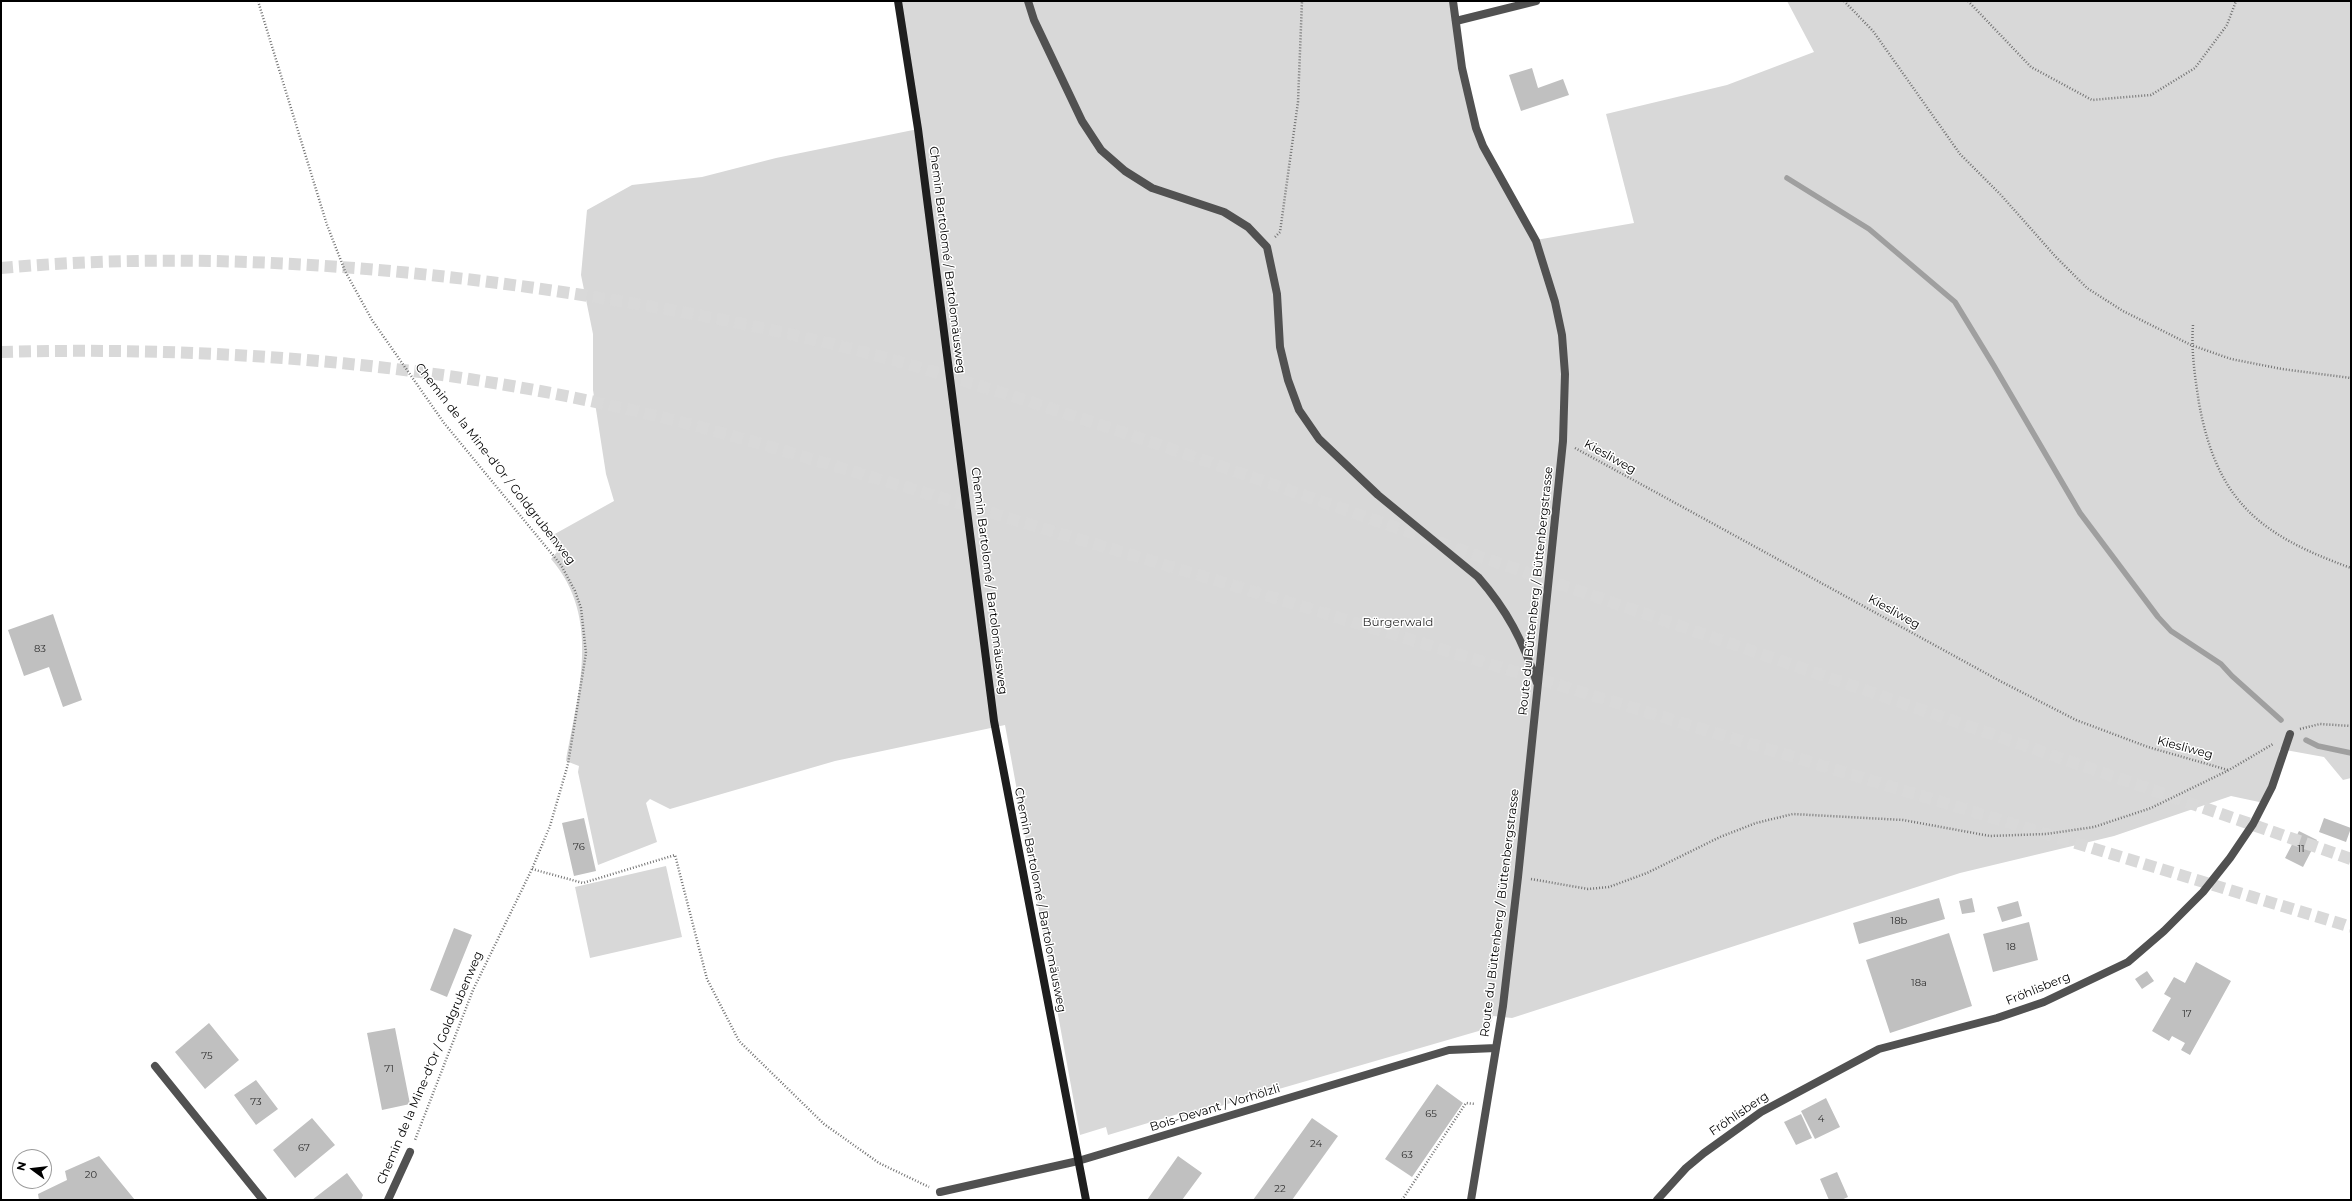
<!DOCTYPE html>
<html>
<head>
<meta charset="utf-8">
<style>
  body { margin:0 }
  #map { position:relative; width:2352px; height:1201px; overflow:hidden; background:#fff; font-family:Montserrat,sans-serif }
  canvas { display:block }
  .frame { position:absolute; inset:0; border:2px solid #000; pointer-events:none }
  .north { position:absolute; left:12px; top:1149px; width:40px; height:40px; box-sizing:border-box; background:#fff; border:1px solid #999; border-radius:50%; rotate:285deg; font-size:11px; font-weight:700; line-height:16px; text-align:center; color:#000 }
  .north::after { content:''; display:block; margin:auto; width:14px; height:18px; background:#000; clip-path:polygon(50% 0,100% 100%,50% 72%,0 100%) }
</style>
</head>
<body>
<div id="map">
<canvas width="2352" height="1201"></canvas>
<div class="frame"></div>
<div class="north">N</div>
</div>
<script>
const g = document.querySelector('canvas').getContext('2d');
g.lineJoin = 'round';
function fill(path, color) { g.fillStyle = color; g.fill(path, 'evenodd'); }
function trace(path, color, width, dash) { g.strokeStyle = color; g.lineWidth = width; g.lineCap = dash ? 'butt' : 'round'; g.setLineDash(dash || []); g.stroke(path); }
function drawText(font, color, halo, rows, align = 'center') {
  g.font = font + ' Montserrat,sans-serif'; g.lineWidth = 3; g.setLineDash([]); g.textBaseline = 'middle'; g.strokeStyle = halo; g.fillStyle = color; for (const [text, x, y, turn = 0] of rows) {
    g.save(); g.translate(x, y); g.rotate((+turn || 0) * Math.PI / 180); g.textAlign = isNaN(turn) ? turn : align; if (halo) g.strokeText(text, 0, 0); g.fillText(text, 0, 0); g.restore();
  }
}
fill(new Path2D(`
  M898 1H1453L1476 129 1536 240 1634 223 1606 114 1727 85 1814 52 1787 1H2351V778L2343 780 2324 757 2280 749 2272 787 2264 803 2231 796 2114 836 1960 873 1512 1018 1493 1016 1489 1028 1179 1118 1178 1114 1108 1135 1106 1127 1080 1135 1005 725 835 761 670 809 650 799 646 803 657 842 598 865 578 772 579 766 566 761C578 693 602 618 551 559L557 552 551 542 553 535 614 501 606 474 593 390V334L581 275 587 210 632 185 702 177 776 158 918 129Z
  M666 866 682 937 590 958 575 887Z`), '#d8d8d8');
trace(new Path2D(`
  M1787 178 1869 229 1955 302 1994 366 2080 513 2158 617 2171 631 2221 664 2232 676 2281 720
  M2306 740 2318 746 2351 753`), '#9f9f9f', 5.5);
fill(new Path2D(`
  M1532 68 1538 88 1563 79 1569 95 1521 111 1509 75Z
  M53 614 82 700 63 707 49 667 24 676 8 630Z
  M584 818 596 871 574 876 562 823Z
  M2324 818 2351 828 2346 842 2319 832Z
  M2299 831 2317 840 2303 867 2285 858Z
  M1939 898 1945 919 1859 944 1853 923Z
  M1972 898 1975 912 1962 914 1959 901Z
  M2018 901 2022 916 2002 922 1997 907Z
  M2029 922 2038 960 1993 972 1983 934Z
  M454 928 472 935 447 997 430 990Z
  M1949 933 1972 1006 1890 1033 1866 960Z
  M2196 962 2231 981 2190 1055 2181 1050 2185 1043 2172 1036 2169 1041 2152 1031 2171 998 2164 994 2174 977 2185 983Z
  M2147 971 2154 981 2142 989 2135 979Z
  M209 1023 239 1060 205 1089 175 1052Z
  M395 1028 410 1104 382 1110 367 1033Z
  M256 1080 278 1109 256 1125 234 1095Z
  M1437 1084 1463 1103 1412 1177 1385 1159Z
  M1826 1098 1840 1127 1815 1139 1801 1111Z
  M1801 1114 1812 1138 1796 1145 1784 1122Z
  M312 1118 335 1145 295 1178 273 1150Z
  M1312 1118 1338 1136 1292 1200H1253Z
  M99 1156 135 1200H39L38 1194 67 1180 65 1171Z
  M1178 1156 1202 1173 1182 1200H1147Z
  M1837 1172 1848 1197 1841 1200H1829L1820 1179Z
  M347 1173 363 1195 361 1200H312Z`), '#c0c0c0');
trace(new Path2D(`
  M1 268C192 251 386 265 576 294 685 311 794 332 900 362 1081 414 1257 480 1435 541 1741 647 2046 753 2351 859
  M1 352C216 346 434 363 644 413 731 433 816 461 902 486 1031 525 1159 563 1288 602 1642 711 1997 819 2351 927`), '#d9d9d9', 12, [12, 6]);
trace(new Path2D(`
  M258 1 327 225 345 271 372 320 444 423 561 565 575 591 581 608 586 653 568 764 550 826 532 869 473 990 415 1140
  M1844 1 1873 31 1960 154 2001 195 2055 256 2087 288 2123 311 2191 345 2231 359 2282 369 2351 378
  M1968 1 2031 67 2092 100 2151 95 2195 68 2227 25 2236 1
  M1275 237 1280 232 1298 102 1302 1
  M2193 325C2191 351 2195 377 2199 403 2217 502 2260 535 2351 568
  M1575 448 2000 681 2076 720 2148 747 2228 770
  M2300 729 2320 724 2351 726
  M532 869 583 883 675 855 707 979 739 1041 824 1124 879 1163 929 1187
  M1531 879 1588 889 1609 887 1647 873 1720 837 1756 823 1793 814 1903 820 1990 836 2046 834 2094 827 2151 808 2229 770 2273 744
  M1402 1200 1466 1103 1475 1104`), '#737373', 2.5, [1, 2]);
trace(new Path2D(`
  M1456 21 1536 1
  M155 1066 263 1200
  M940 1192 1078 1161`), '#515151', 8);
trace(new Path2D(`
  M1028 1 1034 20 1082 121 1101 150 1125 171 1152 188 1224 212 1248 227 1267 247 1277 294 1280 347 1288 380 1299 410 1319 439 1378 495 1478 577C1507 610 1523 641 1537 683
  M1453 1 1462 68 1476 128 1483 146 1536 241 1555 302 1562 335 1565 374 1563 441 1518 877 1503 1006 1471 1200
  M1078 1161 1449 1050 1496 1048
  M388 1200 410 1152
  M1657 1200 1686 1168 1704 1153 1761 1112 1879 1049 1997 1018 2044 1002 2128 962 2164 931 2203 892 2230 858 2253 824 2272 787 2290 734`), '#515151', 8);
trace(new Path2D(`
  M898 1 918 129 994 721 1086 1200`), '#1e1e1e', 8);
drawText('10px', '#303030', null, [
  ["83",40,649],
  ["76",579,847],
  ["11",2301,849],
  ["18b",1899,921],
  ["18",2011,947],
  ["18a",1919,983],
  ["17",2187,1014],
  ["75",207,1056],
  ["71",389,1069],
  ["73",256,1102],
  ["65",1431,1114],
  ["4",1821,1119],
  ["24",1316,1144],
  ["67",304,1148],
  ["63",1407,1155],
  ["20",91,1175],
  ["22",1280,1189]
]);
drawText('12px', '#000', '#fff', [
  ["Chemin Bartolomé / Bartolomäusweg",947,260,83],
  ["Kiesliweg",1610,457,29],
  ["Chemin de la Mine-d'Or / Goldgrubenweg",495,464,52],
  ["Chemin Bartolomé / Bartolomäusweg",989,581,83],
  ["Route du Büttenberg / Büttenbergstrasse",1536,591,-84],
  ["Kiesliweg",1894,612,29],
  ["Kiesliweg",2185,748,15],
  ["Chemin Bartolomé / Bartolomäusweg",1040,900,79],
  ["Route du Büttenberg / Büttenbergstrasse",1500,913,-83],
  ["Fröhlisberg",2038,989,-22],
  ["Chemin de la Mine-d'Or / Goldgrubenweg",430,1068,-67],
  ["Bois-Devant / Vorhölzli",1215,1108,-17],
  ["Fröhlisberg",1739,1114,-34]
]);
drawText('12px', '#2f2f2f', '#fff', [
  ["Bürgerwald",1398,622]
]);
</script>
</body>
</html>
